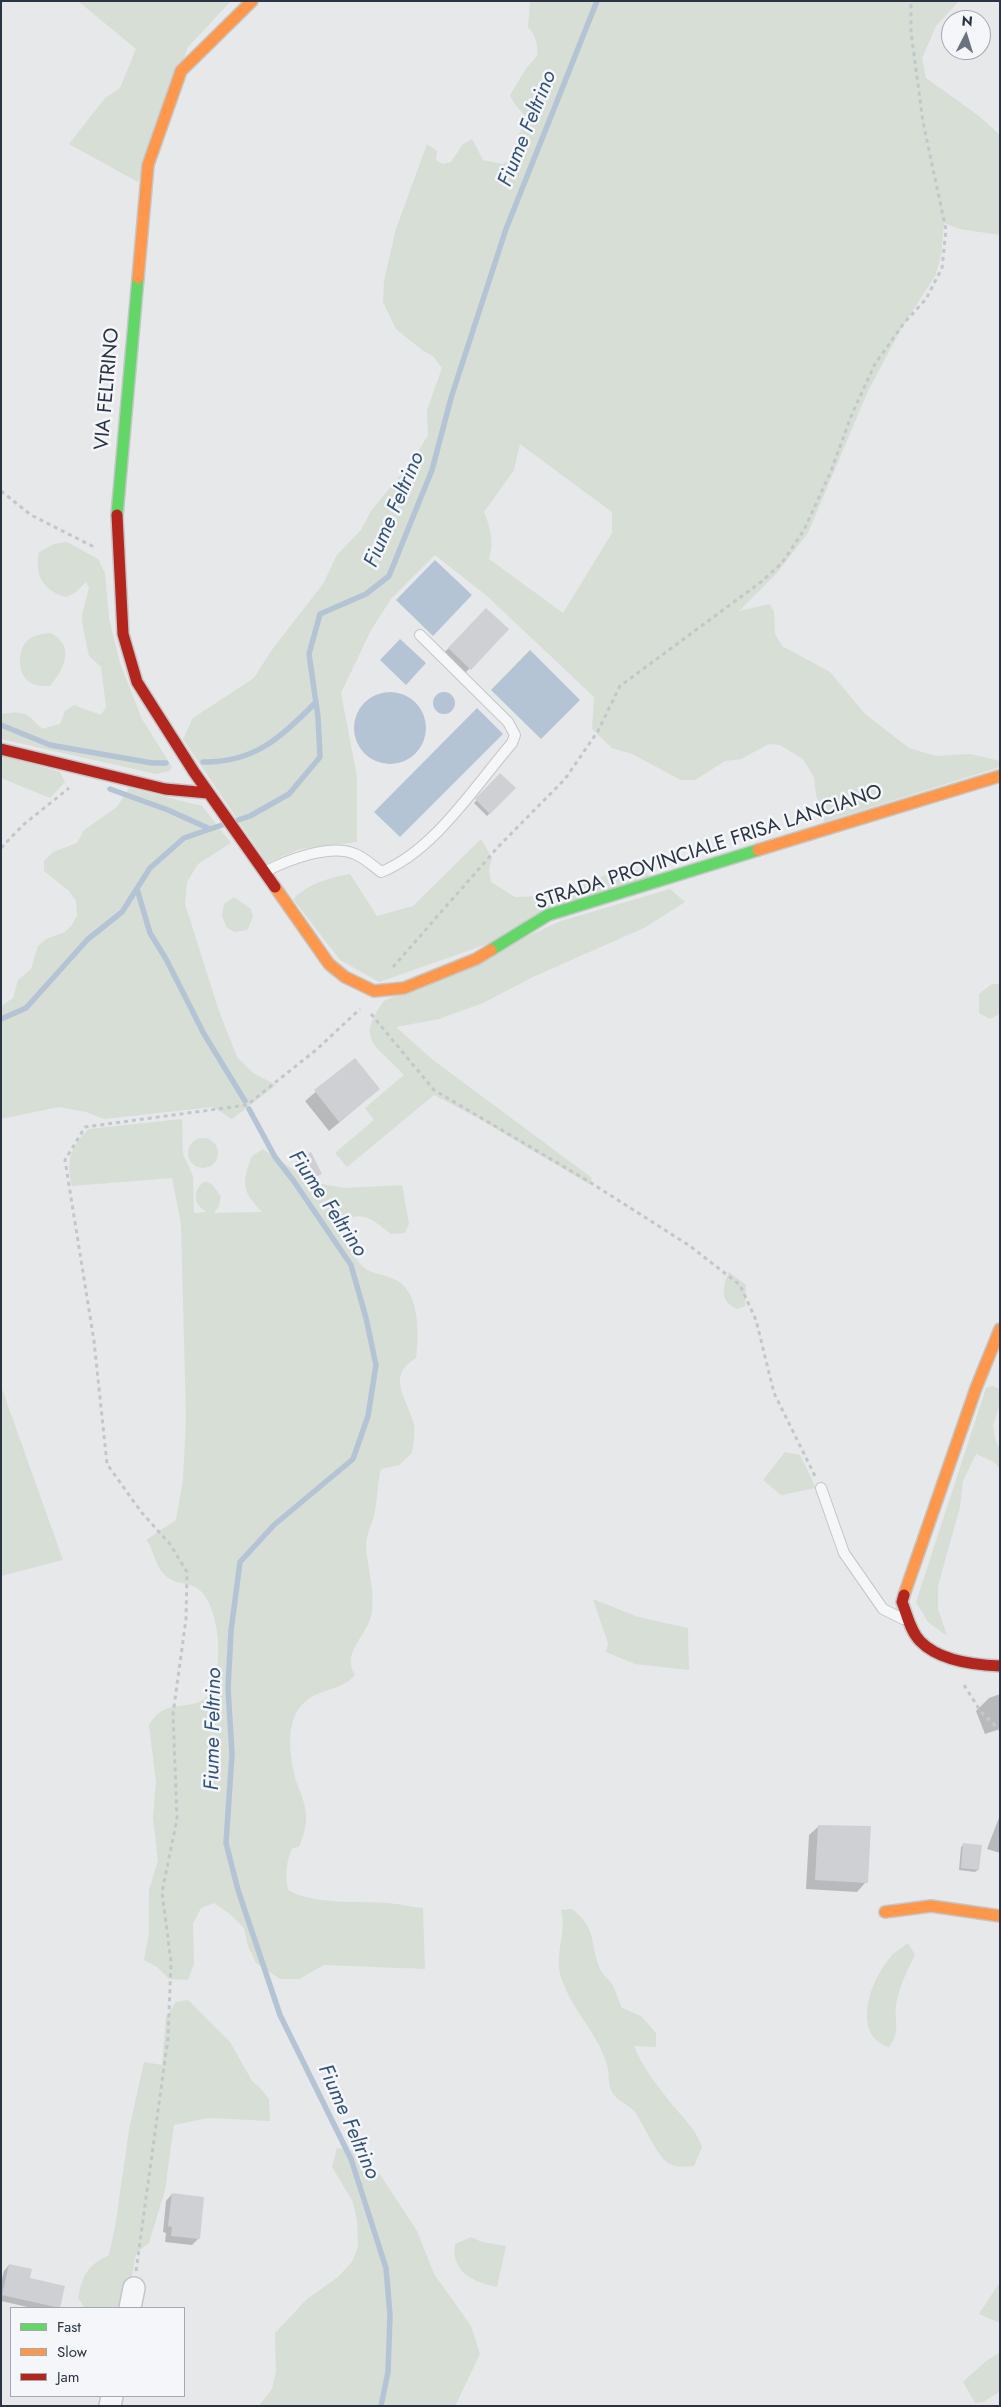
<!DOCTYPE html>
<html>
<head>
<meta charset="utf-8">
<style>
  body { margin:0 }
  #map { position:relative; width:1001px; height:2407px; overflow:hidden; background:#e6e8ea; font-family:Jost,sans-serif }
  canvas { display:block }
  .frame { position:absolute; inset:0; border:2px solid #2b3445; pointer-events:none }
  .legend { position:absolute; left:10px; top:2307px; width:175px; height:90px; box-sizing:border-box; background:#f4f6f9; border:1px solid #a4a8b1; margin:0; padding:6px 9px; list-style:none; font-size:15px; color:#2b3445 }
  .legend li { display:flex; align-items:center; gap:10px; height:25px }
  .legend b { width:25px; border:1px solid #a4a8b1 }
  .north { position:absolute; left:941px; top:10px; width:50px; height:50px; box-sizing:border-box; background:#f4f6f9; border:1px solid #a4a8b1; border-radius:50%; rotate:5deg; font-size:14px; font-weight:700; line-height:20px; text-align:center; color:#2b3445 }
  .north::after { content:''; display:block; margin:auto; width:18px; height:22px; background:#6c737f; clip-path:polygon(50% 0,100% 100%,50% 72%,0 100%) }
</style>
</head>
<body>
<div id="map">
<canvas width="1001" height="2407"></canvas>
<div class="frame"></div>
<ul class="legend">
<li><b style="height:6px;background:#63d668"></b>Fast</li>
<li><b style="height:6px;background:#ff974d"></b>Slow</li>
<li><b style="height:6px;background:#b3261e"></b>Jam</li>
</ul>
<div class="north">N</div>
</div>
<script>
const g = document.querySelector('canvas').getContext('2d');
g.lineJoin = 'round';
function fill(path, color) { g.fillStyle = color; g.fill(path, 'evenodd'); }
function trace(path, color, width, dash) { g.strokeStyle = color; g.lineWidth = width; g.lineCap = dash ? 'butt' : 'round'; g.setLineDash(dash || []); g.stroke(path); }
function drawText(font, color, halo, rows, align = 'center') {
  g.font = font + ' Jost,sans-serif'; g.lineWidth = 5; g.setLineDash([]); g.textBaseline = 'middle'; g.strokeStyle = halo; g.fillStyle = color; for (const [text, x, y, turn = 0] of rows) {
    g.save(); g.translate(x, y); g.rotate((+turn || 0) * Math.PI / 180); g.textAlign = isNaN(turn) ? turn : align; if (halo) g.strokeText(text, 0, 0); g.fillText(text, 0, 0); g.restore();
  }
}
fill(new Path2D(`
  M78 1H231L188 47 138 182 69 144 105 98 120 88 136 49Z
  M530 1H959L936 26 922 58 926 78 979 116 1000 135V235L960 229 944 223 941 256 935 276 901 329 868 391 808 533 776 574 739 611 770 604 774 612 775 634 782 646 830 672 865 714 909 748 936 756 970 754 1000 761V767L824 822 816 795 814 777 803 759 780 745 769 744 741 759 725 761 695 780H681L632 754 612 748 592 729 594 697 487 596 435 555 391 599 371 630 341 693 357 777V842L300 849 267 863 183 739 193 718 254 678 271 651 323 584 337 555 361 530 371 511 415 457 428 435 427 410 442 368 433 356 422 350 396 329 383 302 384 281 396 229 427 144 437 151 436 160 442 164 451 162 463 144 472 139 483 160 502 164 511 161C515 153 514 147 517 140 520 130 525 126 525 116L514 103 510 95 527 67 537 56C538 45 536 36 528 27ZM520 444 612 512V533L563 613 489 559C494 541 491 529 484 512L514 470Z
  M67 542 98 559 105 573 109 618 120 663 142 719 172 767 169 771 156 774 1 739V714C24 710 27 713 42 729L60 724 65 711 74 705 101 715 106 707 101 667 89 656 83 628 82 615 89 588 86 582 76 592 66 597C44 591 34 576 39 552L54 544Z
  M51 633C76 647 64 669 50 686 42 686 33 686 27 680 17 671 18 648 28 640 35 634 43 634 51 633Z
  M1 755 60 772 65 782 50 798 1 778Z
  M129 788 202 806 231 843 198 864 187 882 185 904 219 1011 237 1057 253 1073 276 1085 232 1119 213 1107 104 1119 86 1112 59 1107 1 1119V1006L13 998 18 980 31 969 38 946 46 939 65 932 72 925 77 915 76 901 69 891 44 871V861L53 852 77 843 84 830 117 807Z
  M481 839 492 858 489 870 491 882 515 897 545 896 621 870H638L658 879 493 942 379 982 340 960 293 899C309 883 329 878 350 874L377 916 413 906Z
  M670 889 685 902 644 928 535 976 483 1003 439 1019 396 1027 433 1060 592 1178 589 1184 476 1117 434 1095 347 1167 335 1153 374 1120 365 1108 404 1075C378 1046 354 1041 384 1001L561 921Z
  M234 897 251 909 253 917 247 930 235 932 227 928 222 916 224 904Z
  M992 984H1000V1014L990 1019 979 1013V994Z
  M182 1119 183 1154 193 1176 194 1213 207 1212C193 1205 192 1190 205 1181L212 1184 221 1197 219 1206 214 1213 262 1212C242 1191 241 1183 252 1156L263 1149 307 1179 326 1185 346 1188 402 1185 409 1224 405 1233 391 1234C379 1225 368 1213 352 1217L347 1228C350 1239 352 1252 358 1261 367 1275 383 1273 396 1280 420 1292 419 1335 416 1358 386 1376 406 1397 413 1421 416 1430 413 1443 412 1453L399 1465 381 1469C377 1484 378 1500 374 1515 372 1525 365 1537 366 1548 368 1571 376 1593 371 1616 366 1637 341 1653 355 1675 339 1694 314 1686 298 1710 286 1728 290 1761 296 1781 300 1792 305 1802 306 1814 307 1826 303 1836 299 1847L292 1848C286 1863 285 1874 288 1890 312 1905 359 1901 388 1903 399 1904 411 1907 423 1908L425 1969 324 1965 299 1979H280L256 1963 248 1946 244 1928 230 1914 214 1903 201 1908 193 1924 194 1964 188 1980 169 1979 157 1967 144 1960 149 1934V1890L158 1860 153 1818 156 1782 149 1725C152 1720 156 1714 162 1711 175 1703 197 1709 208 1695 225 1673 221 1604 197 1588 186 1581 174 1586 163 1573 154 1563 153 1546 146 1540L176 1520 183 1480 186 1419 181 1223 172 1178 72 1186C66 1162 70 1146 89 1129Z
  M188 1153a15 15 0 1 1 30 0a15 15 0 1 1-30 0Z
  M729 1272 746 1285 745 1306 737 1309C720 1302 722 1287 729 1272Z
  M1 1386 63 1560 1 1576Z
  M993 1386 1000 1389V1403L993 1426 996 1442 1000 1449V1469L994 1462 976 1454 963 1481 960 1507 938 1586V1609L947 1636 928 1622 916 1602 986 1388Z
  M785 1452 800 1455 816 1488 781 1495 763 1480Z
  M593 1599 638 1617 688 1628 689 1670 635 1664 606 1652 608 1643Z
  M572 1909C600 1930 588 1949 603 1974 605 1977 609 1979 611 1983 616 1990 618 2000 622 2008L641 2016 656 2033V2047L634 2046C642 2066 657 2086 671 2103 683 2118 696 2129 702 2147L694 2166C685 2167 676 2168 668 2163 659 2159 642 2122 635 2112 629 2105 620 2102 614 2095 608 2087 609 2078 608 2069 601 2036 571 2010 561 1977 554 1955 567 1933 561 1910Z
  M908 1943 915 1955C907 1970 899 1988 896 2004 894 2021 901 2032 889 2047 850 2035 871 1979 890 1958 894 1952 902 1948 908 1943Z
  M188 2000 230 2042 252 2081 261 2089 269 2099 270 2121 208 2118 174 2125 165 2190 149 2243 136 2253 126 2308H85L78 2298C83 2274 87 2266 109 2255L116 2221 129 2130 144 2062 162 2065 166 2017 176 2002Z
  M337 2148 355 2151 373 2165 383 2179 417 2231 434 2274 471 2326 480 2354 455 2406H259L272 2389 276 2371 275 2333 307 2299 338 2277 352 2262 358 2247 357 2221 353 2202 332 2167Z
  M471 2237 482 2242 506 2246 497 2287C474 2282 451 2273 455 2244Z
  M1000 2282V2323L979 2314Z
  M999 2353V2392L983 2402 975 2403 963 2382 986 2361Z`), '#d6ded6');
fill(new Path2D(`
  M435 560 472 595 433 636 396 600Z
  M400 639 426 663 406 685 380 660Z
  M530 650 580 700 541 739 491 690Z
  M433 703a11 11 0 1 1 22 0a11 11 0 1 1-22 0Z
  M354 728a36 36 0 1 1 72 0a36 36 0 1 1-72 0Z
  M477 708 503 734 400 837 374 812Z`), '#b4c4d5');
fill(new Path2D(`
  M486 609 508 630 460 678 439 658Z
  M500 774 514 788 487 816 474 803Z
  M355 1059 379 1089 329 1131 305 1101Z
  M299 1160 320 1174 306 1182 296 1162Z
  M1000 1694V1729L985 1734 976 1711 989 1698Z
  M1000 1815V1853L987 1849Z
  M819 1826 866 1882 857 1892 806 1889 809 1835Z
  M964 1844 978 1870 975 1872 959 1870 961 1847Z
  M172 2194 203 2198 198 2239 192 2245 165 2242 166 2233 163 2232 166 2201Z
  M9 2265 29 2279 63 2287 59 2308H32L1 2301V2282L4 2271Z`), '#0003');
trace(new Path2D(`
  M1 725 50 745 152 763H166
  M203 762C254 763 282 737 316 702
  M110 789 168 810 210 829
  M238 820 250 816 289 794 320 757 318 717 309 654 320 614 366 594 389 576 432 470 451 398 506 229 597 1
  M137 889 150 933 166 959 204 1034 245 1101
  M1 1019 26 1008 88 939 122 912 150 868 184 838 222 825
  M249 1109 275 1157 293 1180 351 1265 366 1318 376 1365 368 1416 353 1459 274 1525 240 1562 231 1631 228 1688 232 1754 226 1843 238 1890 280 2015 351 2159 386 2268 390 2315 388 2372 381 2406`), '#b4c4d5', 5.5);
fill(new Path2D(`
  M486 608 509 629 471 670 448 648Z
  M500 773 516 788 490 814 475 799Z
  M355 1058 380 1089 339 1122 314 1090Z
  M311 1152 322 1174 309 1180 298 1159Z
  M818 1825 871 1826 868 1883 815 1880Z
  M963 1843 982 1845 979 1870 961 1868Z
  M172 2193 204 2197 200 2239 171 2236 172 2227 168 2226Z
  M9 2264 32 2269 30 2278 65 2286 60 2308 2 2295Z`), '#ced0d3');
const lane = new Path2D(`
  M266 871C288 860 331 843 355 854 365 858 373 866 381 872 434 851 475 786 512 743L515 735 508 722 420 635
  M821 1488 844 1553 883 1609 903 1619`);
const street = new Path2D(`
  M130 2308 134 2288
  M110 2406 112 2396`);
const fast = new Path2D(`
  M117 515 138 278
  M491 950 548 915 758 850`);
const slow = new Path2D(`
  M138 278 148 165 181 71 252 1
  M758 850 1000 776
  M275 887 329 964 345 977 374 991 404 988 476 959 491 950
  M904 1595 976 1388 1000 1329
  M885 1912 931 1906 1000 1916`);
const jam = new Path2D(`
  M117 515 123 634 137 682 194 772 275 887
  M1 749 165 789 208 793
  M904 1595 902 1602C907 1614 910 1631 920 1641 939 1661 974 1665 1000 1666`);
trace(lane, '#c4c6c8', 12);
trace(street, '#c4c6c8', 24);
trace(fast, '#c4c6c8', 14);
trace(slow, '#c4c6c8', 14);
trace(jam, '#c4c6c8', 14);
trace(new Path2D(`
  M1 491 31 515 96 548
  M1 848 23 825 69 788
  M393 967 498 847 565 779 598 731 620 686 761 582 782 563 804 530 831 471 852 414 875 364 904 323 926 299 942 268 946 230 923 122 911 32V1
  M371 1014 434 1090 588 1181 690 1246 740 1285 756 1320 774 1393 815 1476
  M964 1685 981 1712 1000 1730
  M136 2271 168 2038 171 1962 162 1892 177 1819 173 1714 186 1619 187 1572 170 1544 142 1513 107 1464 94 1341 65 1160 85 1127 247 1105 316 1050 360 1009`), '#c5c6ca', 3, [4, 4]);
trace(lane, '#f5f6f7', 10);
trace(street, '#f5f6f7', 21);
trace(fast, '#63d668', 11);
trace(slow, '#ff974d', 11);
trace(jam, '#b3261e', 11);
drawText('20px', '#2b3445', '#f4f6f9', [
  ["VIA FELTRINO",108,389,-85],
  ["STRADA PROVINCIALE FRISA LANCIANO",709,848,-18]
]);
drawText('italic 21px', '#34527a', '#f4f6f9', [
  ["Fiume Feltrino",528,129,-68],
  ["Fiume Feltrino",395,510,-67],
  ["Fiume Feltrino",327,1204,56],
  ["Fiume Feltrino",214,1729,-89],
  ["Fiume Feltrino",348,2122,66]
]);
</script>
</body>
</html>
